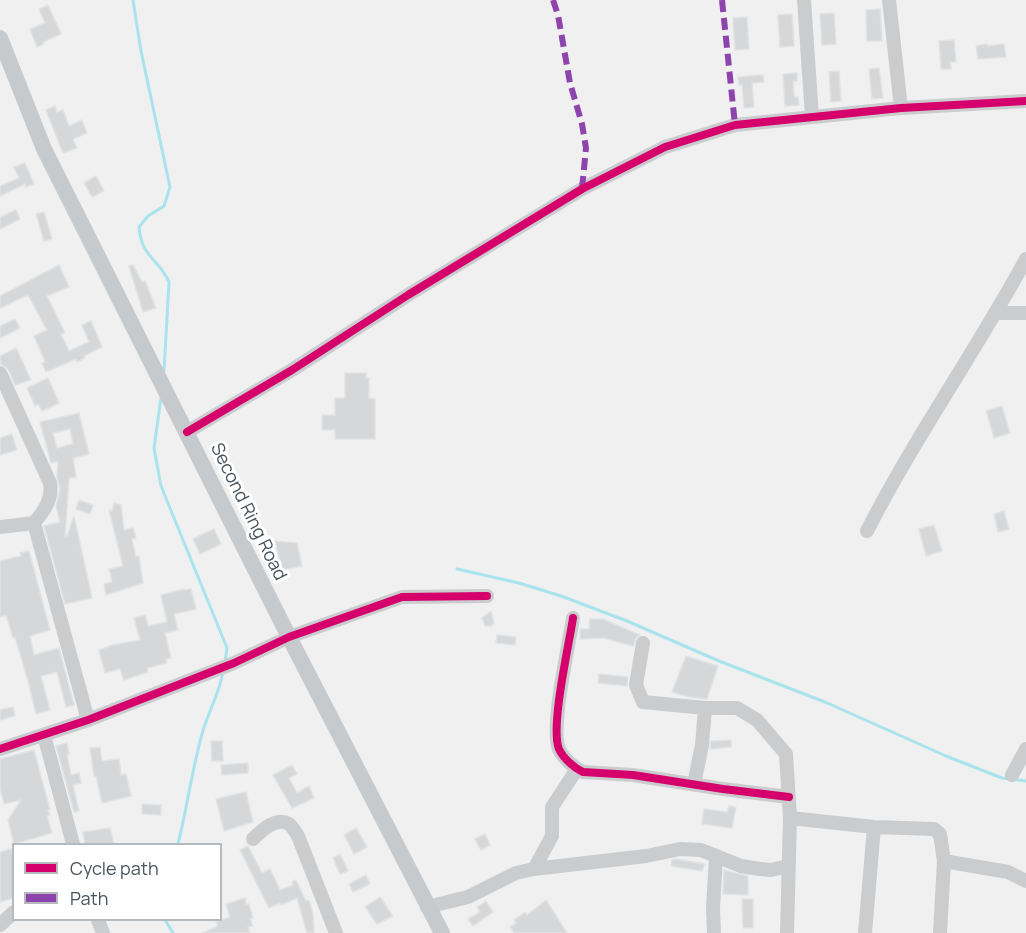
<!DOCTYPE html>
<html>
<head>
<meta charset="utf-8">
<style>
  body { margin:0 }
  #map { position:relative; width:1026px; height:933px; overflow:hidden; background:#f0f0f0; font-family:Manrope,sans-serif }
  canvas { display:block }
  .legend { position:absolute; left:12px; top:843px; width:210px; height:78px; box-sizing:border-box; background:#fff; border:2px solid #b5babe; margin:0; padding:8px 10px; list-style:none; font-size:18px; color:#47535c }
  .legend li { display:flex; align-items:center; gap:12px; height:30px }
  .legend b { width:30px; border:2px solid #b5babe }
</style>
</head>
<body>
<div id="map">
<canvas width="1026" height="933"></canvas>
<ul class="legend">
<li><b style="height:8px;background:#d6006c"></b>Cycle path</li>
<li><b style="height:8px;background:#8e44ad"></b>Path</li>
</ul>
</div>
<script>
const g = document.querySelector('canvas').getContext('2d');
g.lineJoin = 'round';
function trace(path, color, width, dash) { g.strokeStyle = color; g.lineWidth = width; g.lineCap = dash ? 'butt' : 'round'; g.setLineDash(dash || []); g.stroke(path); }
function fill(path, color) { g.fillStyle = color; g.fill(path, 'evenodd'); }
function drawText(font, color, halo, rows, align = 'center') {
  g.font = font + ' Manrope,sans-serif'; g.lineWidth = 6; g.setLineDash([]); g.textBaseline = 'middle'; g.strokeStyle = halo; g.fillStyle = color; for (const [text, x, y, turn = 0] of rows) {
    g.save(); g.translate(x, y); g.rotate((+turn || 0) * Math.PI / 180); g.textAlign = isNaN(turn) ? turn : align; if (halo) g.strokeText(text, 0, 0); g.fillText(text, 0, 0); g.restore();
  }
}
trace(new Path2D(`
  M133 0 141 51 170 187 164 206 148 216 139 227C141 257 159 259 169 282L164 371
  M161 398 154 448 161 486 227 648 225 662
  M457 569 519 583 561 596 627 621 719 661 825 702 946 756 1002 778 1026 781
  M178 844C187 808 192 770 202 734 208 712 220 693 223 671
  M165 920 173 933`), '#a9e3ed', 3);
const building = new Path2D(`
  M48 5 61 34 43 42 44 44 37 47 30 29 45 23 39 9Z
  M880 9 882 41H867L866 10Z
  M834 13 836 44 822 45 820 14Z
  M792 14 794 46 780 47 778 15Z
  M747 17 749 49 735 50 733 18Z
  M954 40 956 62H950L951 69H941L939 41Z
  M987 44 988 46 1004 44 1006 57 978 59 976 46Z
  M879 68 883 98 872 99 869 69Z
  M839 71 841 101 831 102 829 72Z
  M797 73V81H793L794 97H798L799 105 785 106 783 74Z
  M763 75 764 82 752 83 754 107 744 108 742 84 739 85 738 77Z
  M55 106 57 112 63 110 69 126 82 120 87 133 73 139 77 148 63 153 46 110Z
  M25 163 34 184 26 187 25 184 0 196V186L19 178 14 167Z
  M96 176 104 191 92 197 84 183Z
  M16 210 20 219 0 229V217Z
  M44 212 52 239 44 241 36 214Z
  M59 265 69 287 47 296 65 333 61 334 69 351 89 342 82 325 91 321 102 347 84 356 85 358 77 362 76 359 46 372 42 363 45 362 34 336 47 330 28 295 0 308V296Z
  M133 265 142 282 145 281 156 308 143 312 129 266Z
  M15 319 20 328 0 338V326Z
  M16 348 31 380 15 385 8 369 1 364 0 356Z
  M345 373H366V378H369V398L375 399V439H335V430H322V415H335V398H345Z
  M48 378 59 403 42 411 38 404 35 406 27 388Z
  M1002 406 1010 433 994 438 986 411Z
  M79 413 89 454 73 458 76 477 69 478 65 536H67L74 516 92 598 65 604 44 526 60 522 56 506 60 489 57 477 58 461 51 463 40 422ZM70 429 73 444 57 448 53 433Z
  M12 434 17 450 0 455V438Z
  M79 500 93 505 90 514 76 509Z
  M114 503 121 505 124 530 133 528 136 538 132 539 136 557 139 556 143 583 106 595 104 584 112 582 109 569 123 566 109 510 112 511Z
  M1004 511 1009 529 998 532 994 514Z
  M934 525 942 551 926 556 919 529Z
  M214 529 221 544 200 554 193 539Z
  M275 541 297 543 302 566 282 570Z
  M29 551 50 630 30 636 34 655 59 648 74 705 66 707 57 672 41 676 50 710 36 714 28 681 15 637 13 638 6 615 0 617V561L21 556 20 553Z
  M184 589V590L191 589 196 609 174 614 178 630 165 633 171 658 166 659 167 663 147 668 148 672 124 680 120 669 105 673 99 650 113 645 140 640 134 618 145 615 148 626 167 622 161 595Z
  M491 611 494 623 491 626H485L482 618Z
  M590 619H603L640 635 636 638 633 646 604 638 580 639V629H589Z
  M497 635 516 637 515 645 496 643Z
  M686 656 718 666 707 699 689 697 672 692Z
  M599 674 628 677 627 686 598 683Z
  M13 707 15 716 0 720V710Z
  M731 740V747L710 749 711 741Z
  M211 741H222L223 761H212Z
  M67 743 69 754H67L71 775 79 773 81 783 73 785 79 811 74 812 56 746Z
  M100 747 102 761 119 759 121 775 126 774 131 796 102 803 96 776H94L90 748Z
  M34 750 50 810H48L50 815 47 816 52 833 14 844 8 820 21 800 4 804 0 789V759Z
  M248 763V773L222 775 221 765Z
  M292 765 297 774 289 778 297 793 309 786 314 798 292 808 273 775Z
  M246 792 253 822 224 831 216 799Z
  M142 804 161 805V815L142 814Z
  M729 806 736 807 732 828 702 824 704 809 727 812Z
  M110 828 114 844H85L83 832Z
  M356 828 367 847 354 854 344 835Z
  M485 834 490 845 481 850 475 839Z
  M248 846 262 873 270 869 280 890 293 885 292 882 296 880 306 901 309 900 313 914 314 933H307L297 898 281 905 280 903 269 908 240 850Z
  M11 849 14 858V898L0 902V852Z
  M340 854 348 871 340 874 333 858Z
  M675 859 705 864 702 871 671 866 672 860Z
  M724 870 748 876V895L723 894Z
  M366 875 370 884 353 892 349 884Z
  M380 897 393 916 377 924 365 907Z
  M245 898 246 904H249L253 918 250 919 253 926 248 927 250 933H203L218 926 216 922 230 917 226 904Z
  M742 899H753V928H743Z
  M546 900 567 933H514L510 927 516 923 514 920 525 912 527 915Z
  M486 901 493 912 473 926 468 919 480 912 477 907Z`);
fill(building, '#d6d7d8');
trace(building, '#e1e2e3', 1.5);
trace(new Path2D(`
  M804 0 812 117
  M889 0 901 108
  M996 313H1026
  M0 373 50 483C53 499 44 511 34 523L0 527
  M187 432 292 370 408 295 582 189 665 147 735 125 901 108 1026 101
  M34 523 88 720
  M867 531C915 437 976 351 1026 259
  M573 618C569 645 550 727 559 749 563 758 574 768 583 772L633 775 723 789 789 797
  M643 643 636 685 643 702 705 708 702 745 694 784
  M705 708H737L757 720 786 754 790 818 787 933
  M44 735 73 844
  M0 749 88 720 234 663 289 637 402 597 487 596
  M1012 775 1026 749
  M790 818 874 827 934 829 940 834 944 861 940 933
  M253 839C261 831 276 816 289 824 292 826 296 833 298 836L336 933
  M944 861 1008 872 1026 881
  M534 869 552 836V807L577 769
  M427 907 468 897 516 873 534 869 646 856 680 849 701 850 741 866 760 869 771 870 788 866
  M98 920 103 933
  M0 925 14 912
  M714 933 713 908 716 857
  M865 933 874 827`), '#caccce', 14);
trace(new Path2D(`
  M0 38 44 149 289 637 442 933`), '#c6cacd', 16);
trace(new Path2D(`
  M553 0 558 15 570 83 582 124 586 148 582 189
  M722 0 735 125`), '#8e44ad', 6, [12, 6]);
trace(new Path2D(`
  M187 432 292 370 408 295 582 189 665 147 735 125 901 108 1026 101
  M573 618C569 645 550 727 559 749 563 758 574 768 583 772L633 775 723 789 789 797
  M0 749 88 720 234 663 289 637 402 597 487 596`), '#d6006c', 8);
drawText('18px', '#47535c', '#fff', [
  ["Second Ring Road",248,512,64]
]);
</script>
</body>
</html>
